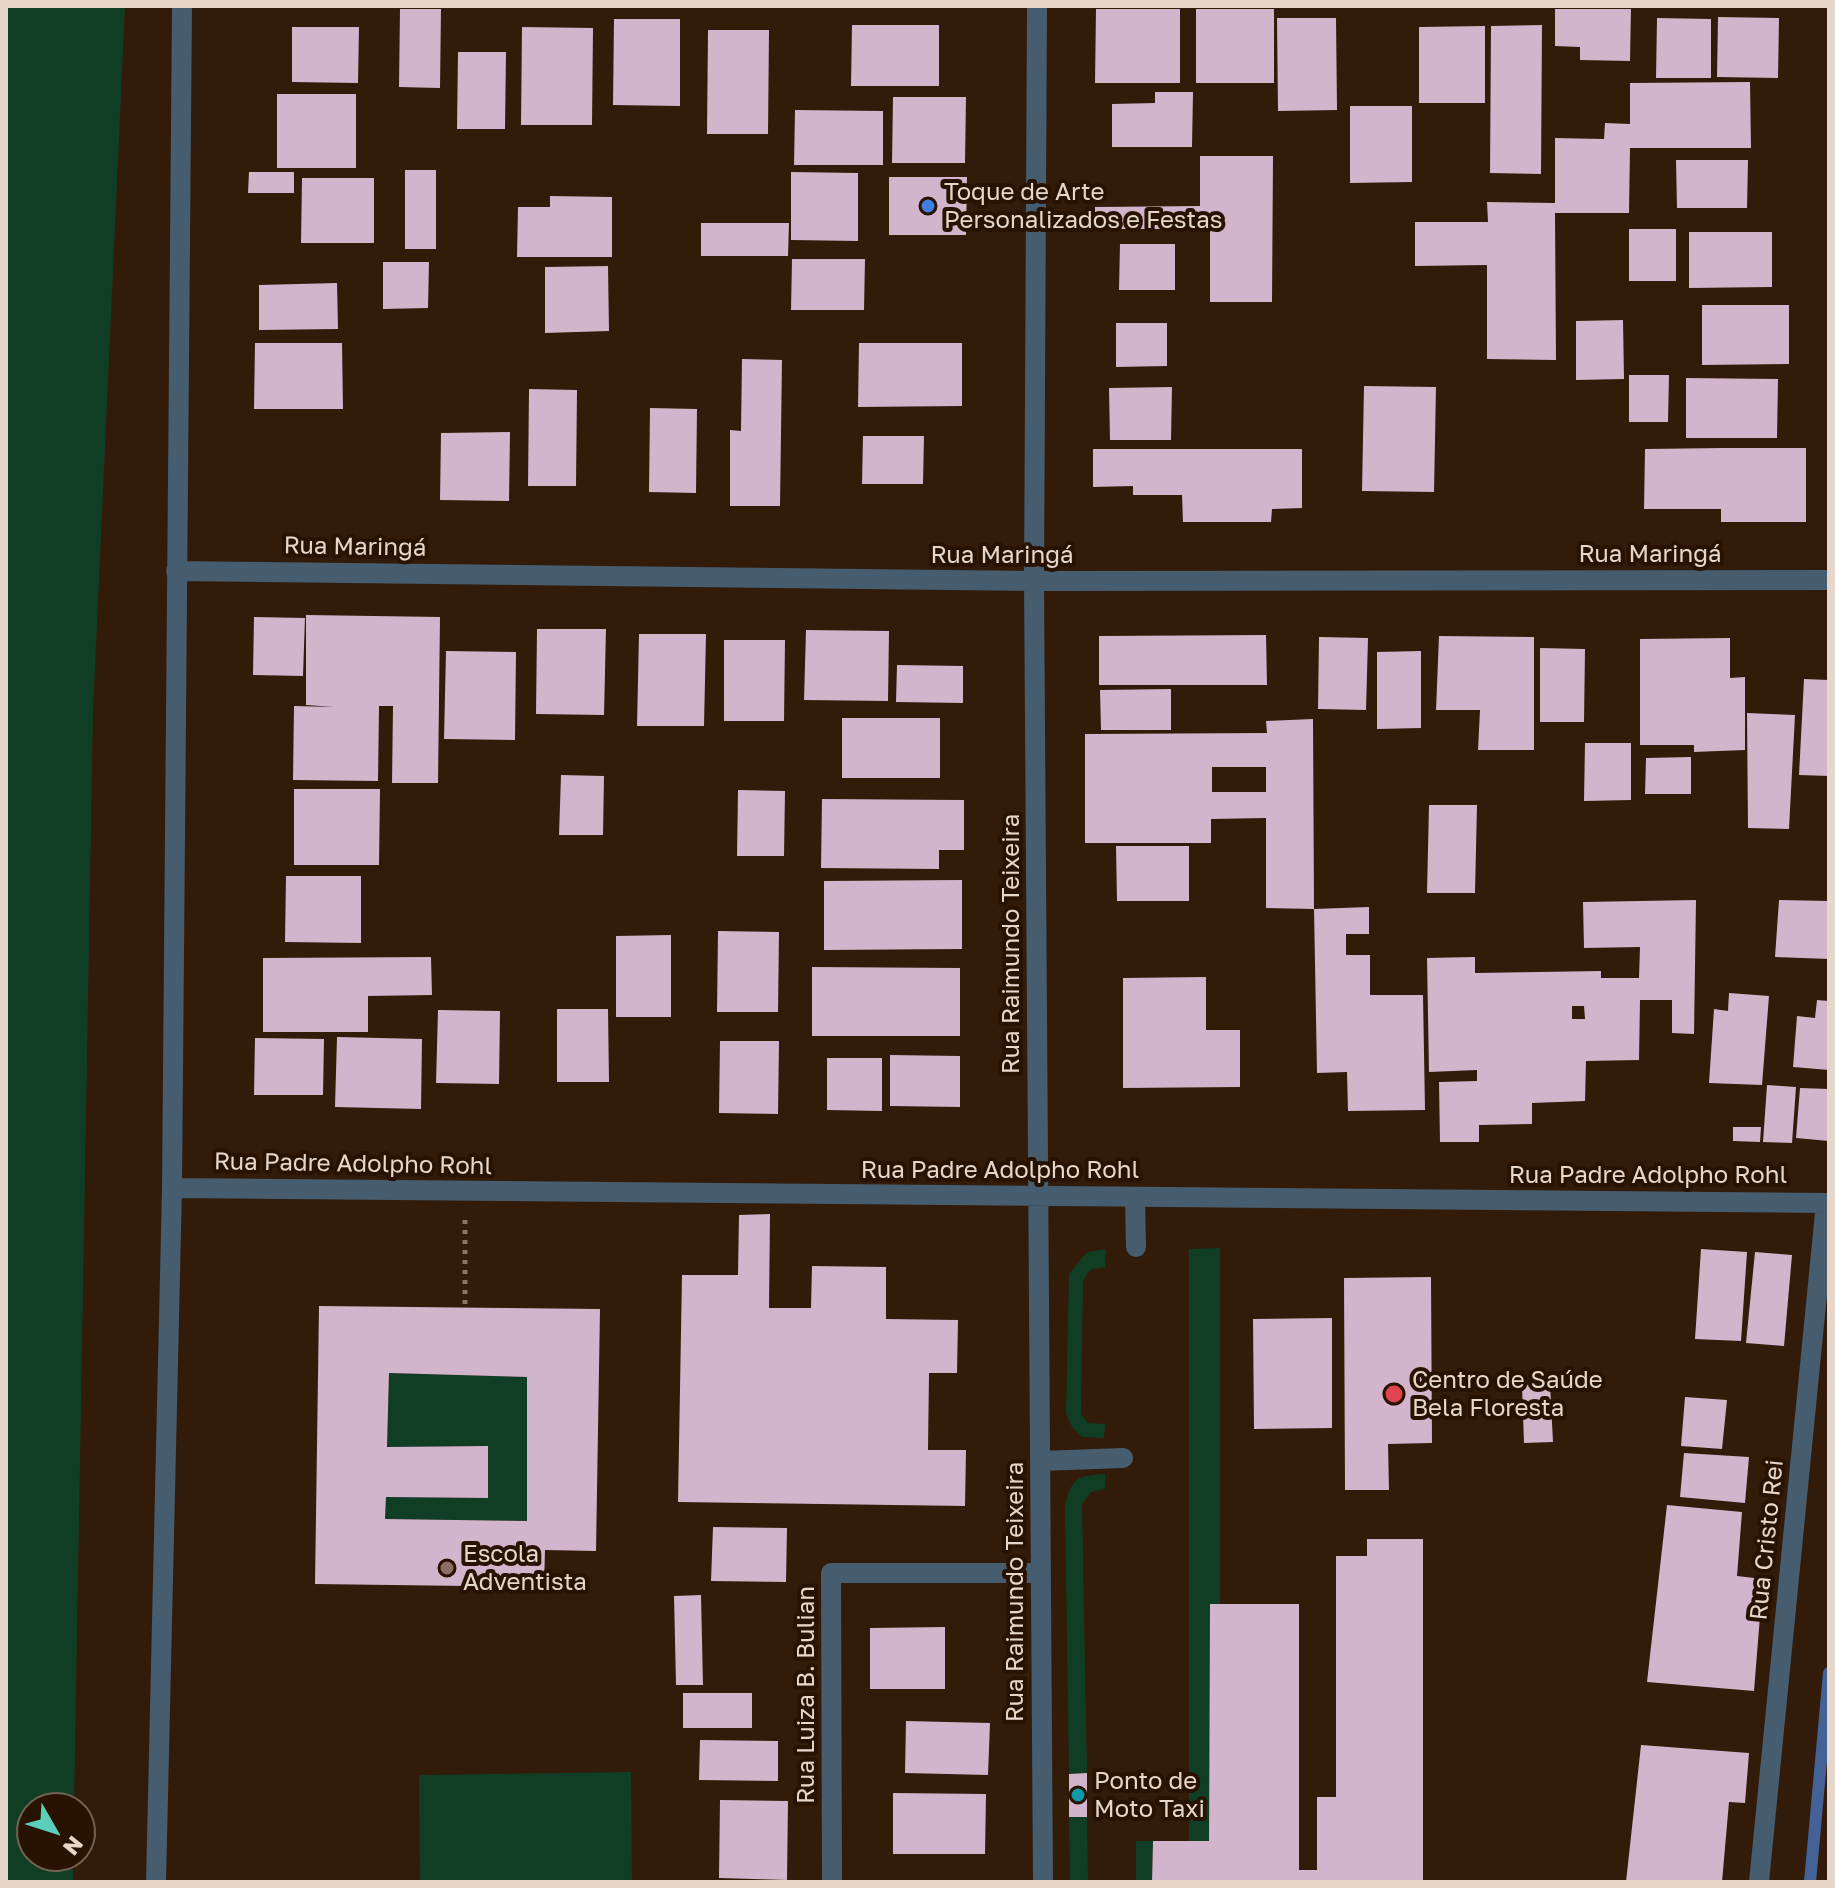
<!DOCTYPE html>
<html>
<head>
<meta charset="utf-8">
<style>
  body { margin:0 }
  #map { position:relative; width:1835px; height:1888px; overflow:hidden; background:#321b08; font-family:"Golos Text",sans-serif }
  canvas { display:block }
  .frame { position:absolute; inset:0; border:8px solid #e7d7cb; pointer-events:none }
  .north { position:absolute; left:16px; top:1792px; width:80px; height:80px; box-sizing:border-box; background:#281201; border:2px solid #746152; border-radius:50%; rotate:129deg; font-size:22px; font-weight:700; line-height:32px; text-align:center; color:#e7d7cb }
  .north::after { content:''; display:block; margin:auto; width:28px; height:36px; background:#5cceba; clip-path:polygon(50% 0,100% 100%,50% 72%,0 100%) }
</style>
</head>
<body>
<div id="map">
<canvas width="1835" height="1888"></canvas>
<div class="frame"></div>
<div class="north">N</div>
</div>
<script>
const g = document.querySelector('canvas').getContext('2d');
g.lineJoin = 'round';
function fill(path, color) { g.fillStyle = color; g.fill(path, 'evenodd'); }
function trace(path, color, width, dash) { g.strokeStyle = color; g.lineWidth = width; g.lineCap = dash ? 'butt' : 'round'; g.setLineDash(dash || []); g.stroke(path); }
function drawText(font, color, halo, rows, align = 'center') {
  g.font = font + ' "Golos Text",sans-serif'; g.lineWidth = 8; g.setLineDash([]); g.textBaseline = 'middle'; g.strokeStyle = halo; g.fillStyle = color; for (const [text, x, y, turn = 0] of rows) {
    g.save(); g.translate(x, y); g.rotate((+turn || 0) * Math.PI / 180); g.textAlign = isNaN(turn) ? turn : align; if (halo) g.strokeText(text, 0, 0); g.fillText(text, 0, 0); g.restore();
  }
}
fill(new Path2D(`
  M6 6H125L93 712 74 1808H32V1856H73V1882H6Z
  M1220 1248V1605H1210L1209 1841H1189V1249Z
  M1106 1249 1105 1267 1090 1270 1083 1281 1081 1414 1088 1423 1105 1424 1104 1438 1082 1437 1072 1427 1066 1413 1069 1274 1087 1252Z
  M389 1373 527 1377V1521L385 1519 386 1497 488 1498V1446L387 1447Z
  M1105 1474V1489L1091 1492 1082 1504 1087 1773 1069 1774 1065 1505C1073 1477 1076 1476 1105 1474Z
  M631 1772 632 1882H420L419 1775Z
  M1069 1817H1087L1088 1882H1070Z
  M1136 1841H1153L1152 1882H1136Z`), '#0f3e25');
trace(new Path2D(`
  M1810 1882 1829 1673`), '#456296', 12);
fill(new Path2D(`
  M400 9H441L440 88 399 87Z
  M1096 9H1180V83H1095Z
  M1196 9H1274V83H1196Z
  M1555 9H1631L1630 61 1580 60V47L1555 46Z
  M1718 17 1779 18 1778 78 1717 77Z
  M1277 18H1336L1337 110 1278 111Z
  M1657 18 1711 19V78H1656Z
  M614 19H680V106L613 105Z
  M852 25H939V86H851Z
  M1542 25 1541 174 1490 173 1491 26Z
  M1485 26V103H1419V27Z
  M292 27H359L358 83 292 82Z
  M522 27 593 28 592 125H521Z
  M708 30H769L768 134H707Z
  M458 52H506L505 129H457Z
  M1750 82 1751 148H1630L1629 213H1555L1556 360 1487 359V265L1415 266V222H1488L1487 202 1555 203V138L1604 139 1605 123 1630 124V83Z
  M1155 92H1193L1192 147H1112V104L1155 103Z
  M277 94H356V168H277Z
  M893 97H966L965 163H892Z
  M1350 106H1412V182L1350 183Z
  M795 110 883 111V165H794Z
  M1200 156H1273L1272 302H1210V229H1095V207L1200 206Z
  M1676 160H1748L1747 208H1677Z
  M405 170H436V249H405Z
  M249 172H294V193H248Z
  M791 172 858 173V241L791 240Z
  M889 177H967L966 235H889Z
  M302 178H374V243H301Z
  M550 196 612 197V257H517L518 207H550Z
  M701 223H789L788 256H701Z
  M1629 229H1676V281H1629Z
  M1689 232H1772V287L1689 288Z
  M1120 244H1175V290H1119Z
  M792 259H865L864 310H791Z
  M383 262H429L428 308 383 309Z
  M608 266 609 331 545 333V267Z
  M337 283 338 329 259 330V285Z
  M1702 305H1789V364L1702 365Z
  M1623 320 1624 379 1576 380V321Z
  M1116 323H1167V366L1116 367Z
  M255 343H342L343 409H254Z
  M859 343H962V406L858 407Z
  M742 359 782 360 780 506H730V430L741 431Z
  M1629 375H1669L1668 422H1629Z
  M1686 378 1778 379 1777 438H1686Z
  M1364 386 1436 387 1434 492 1362 491Z
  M1172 387 1171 440H1110L1109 388Z
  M529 389 577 390 576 486H528Z
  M650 408 697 409 696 493 649 492Z
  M510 432 509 501 440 500 441 433Z
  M863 436H924L923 484H862Z
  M1723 448H1806V522H1721V509H1644L1645 449Z
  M1093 449H1302V508L1272 509 1271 522H1183L1182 495H1133V486L1093 487Z
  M306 615 440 617 438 783H392L393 706H379L378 781 293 780 294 706 334 707 306 705Z
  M254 617 305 618 303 676 253 675Z
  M537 629H606L604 715 536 714Z
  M806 630 889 631 888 701 804 700Z
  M639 634H706L704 726H637Z
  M1266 635 1267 685H1099V636Z
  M1439 636 1534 637V750H1478L1480 710H1436Z
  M1319 637 1368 638 1366 710 1318 709Z
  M1730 638V678L1745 677V750L1694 752V745H1640V639Z
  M724 640H785L784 721H724Z
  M1540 648 1585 649 1584 722H1540Z
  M446 651 516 652 515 740 444 739Z
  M1421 651V728L1377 729V652Z
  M897 665 963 666V703L896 702Z
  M1804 679 1829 680V776L1799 775Z
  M1171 689V730H1101L1100 690Z
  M1747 713 1795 715 1789 829 1748 828Z
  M842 718H940V778H842Z
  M1313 719 1314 909 1266 908V818L1211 819V843H1085V734L1267 733 1266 721ZM1212 767H1266V792H1212Z
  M1585 743H1631V800L1584 801Z
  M1691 757V794H1645L1646 758Z
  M561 775 604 776 603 835H559Z
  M294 789H380L379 865H294Z
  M738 790 785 791 784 856H737Z
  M822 799 964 800V850H939V869L821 868Z
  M1429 805H1477L1475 893H1427Z
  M1116 846H1189V901H1117Z
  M286 876H361V943L285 942Z
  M962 880V949L824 950V881Z
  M1696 900 1694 1034 1672 1033V1000H1640L1639 1060 1586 1061 1585 1101 1532 1103V1124L1479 1125V1142H1440L1439 1082 1477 1081V1070L1429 1072 1427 958 1475 957V973L1601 971V978H1639L1640 947 1584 948 1583 902ZM1572 1006H1584L1585 1019H1572Z
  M1779 900 1829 901V959L1775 957Z
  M1369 907V934H1346V955H1370V995H1423L1425 1110 1348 1111 1347 1072 1317 1073 1314 909Z
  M718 931 779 932 778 1012H717Z
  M671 935V1017H616V936Z
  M431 957 432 995 368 996V1032H263V958Z
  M812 967 960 968V1036H812Z
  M1206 977V1030H1240V1087L1123 1088V978Z
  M1729 993 1769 996 1762 1085 1709 1083 1714 1009 1728 1011Z
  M1817 1000 1829 1001V1070L1793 1067 1797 1016 1815 1018Z
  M557 1009H608L609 1082H557Z
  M438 1010 500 1011 499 1084 436 1083Z
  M337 1037 422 1039 421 1109 335 1107Z
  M255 1038 324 1039 323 1095H254Z
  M720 1041H779L778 1114 719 1113Z
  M890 1055 960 1056V1107L890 1106Z
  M827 1058H882V1111L827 1110Z
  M1767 1085 1796 1087 1792 1143 1763 1142Z
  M1800 1088 1829 1089V1141L1796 1138Z
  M1733 1127H1761L1760 1142 1733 1141Z
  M770 1214 769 1308H811L812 1266 886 1267V1319L958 1320 957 1373H929L928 1450H966L965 1506 678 1502 682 1275H738L739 1215Z
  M1701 1249 1747 1252 1741 1341 1695 1339Z
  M1755 1252 1792 1255 1784 1346 1746 1343Z
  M1431 1277 1432 1443 1388 1444 1389 1490H1345L1344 1278Z
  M319 1306 600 1309 596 1551 545 1550 544 1587 315 1584ZM389 1373 527 1377V1521L385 1519 386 1497 488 1498V1446L387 1447Z
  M1332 1318V1428L1254 1429 1253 1319Z
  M1550 1384 1553 1442 1524 1443 1522 1385Z
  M1685 1397 1727 1400 1722 1449 1681 1446Z
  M1684 1453 1749 1457 1745 1503 1680 1497Z
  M1667 1505 1742 1512 1737 1576 1763 1579 1754 1691 1647 1682Z
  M713 1527 787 1528 786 1582 711 1581Z
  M1367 1539H1423V1882H1152L1153 1841H1209L1210 1604H1299V1870H1317V1797H1336V1556H1367Z
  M701 1595 703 1685H676L674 1596Z
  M945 1627V1689H870V1628Z
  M683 1693H752V1728H683Z
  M906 1721 990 1723 988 1775 905 1773Z
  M700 1740 778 1741V1781L699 1780Z
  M1641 1745 1749 1753 1745 1803 1729 1802 1722 1882H1626Z
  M1087 1773V1817H1069V1774Z
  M893 1793 986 1794 985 1854H893Z
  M720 1800 788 1801 787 1880 719 1878Z`), '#d2b4cc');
trace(new Path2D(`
  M465 1220V1307`), '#887565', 5, [4, 6]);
trace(new Path2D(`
  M1135 1198 1136 1247
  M1041 1461 1123 1458`), '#465c6f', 20);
trace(new Path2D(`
  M1037 6 1034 581 1043 1882
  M176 571 1034 581 1829 580
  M172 1188 1829 1203
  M156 1882 172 1188 182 6
  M832 1882 831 1573H1041
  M1759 1882 1826 1203`), '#465c6f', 20);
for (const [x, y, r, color] of [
  [928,206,8,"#3f7fe0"],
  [1394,1394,10,"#e0444e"],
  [447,1568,8,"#8d6e63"],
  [1078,1795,8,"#0f9aa8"]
]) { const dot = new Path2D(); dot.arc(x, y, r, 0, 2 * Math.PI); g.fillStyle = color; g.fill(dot); trace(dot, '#281201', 3); }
drawText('24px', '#e7d7cb', '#281201', [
  ["Toque de Arte",944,192],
  ["Personalizados e Festas",944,220],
  ["Centro de Saúde",1412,1380],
  ["Bela Floresta",1412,1408],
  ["Escola",463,1554],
  ["Adventista",463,1582],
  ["Ponto de",1094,1781],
  ["Moto Taxi",1094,1809]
], 'left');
drawText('24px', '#e7d7cb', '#281201', [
  ["Rua Maringá",355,547,1],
  ["Rua Maringá",1650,554],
  ["Rua Maringá",1002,555],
  ["Rua Raimundo Teixeira",1011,944,-90],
  ["Rua Padre Adolpho Rohl",353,1164,1],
  ["Rua Padre Adolpho Rohl",1000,1170],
  ["Rua Padre Adolpho Rohl",1648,1175],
  ["Rua Cristo Rei",1767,1540,-84],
  ["Rua Raimundo Teixeira",1015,1592,-90],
  ["Rua Luiza B. Bulian",806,1695,-90]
]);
</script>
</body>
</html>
